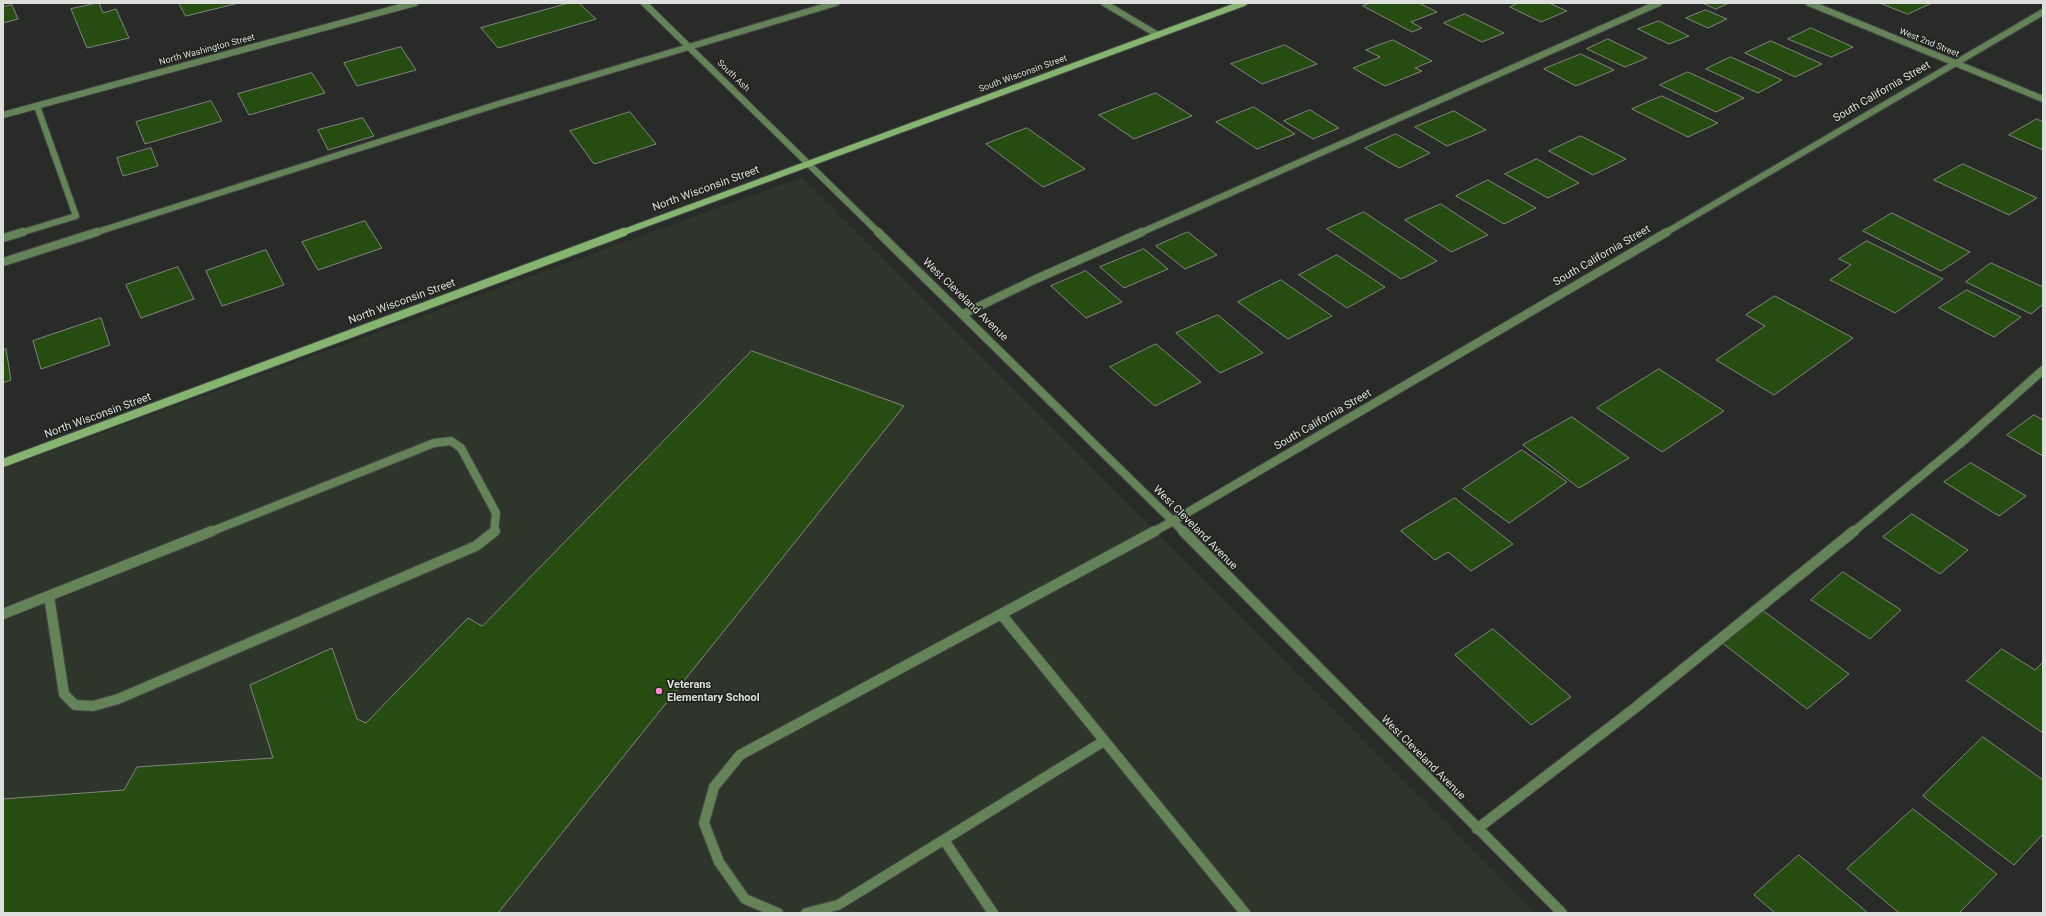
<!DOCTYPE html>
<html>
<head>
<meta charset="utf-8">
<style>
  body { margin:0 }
  #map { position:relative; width:2046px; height:916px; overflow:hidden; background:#282b27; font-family:Roboto,sans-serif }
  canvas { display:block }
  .frame { position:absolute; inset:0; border:4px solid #dddfdd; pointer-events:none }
</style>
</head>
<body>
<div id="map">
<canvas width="2046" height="916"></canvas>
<div class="frame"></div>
</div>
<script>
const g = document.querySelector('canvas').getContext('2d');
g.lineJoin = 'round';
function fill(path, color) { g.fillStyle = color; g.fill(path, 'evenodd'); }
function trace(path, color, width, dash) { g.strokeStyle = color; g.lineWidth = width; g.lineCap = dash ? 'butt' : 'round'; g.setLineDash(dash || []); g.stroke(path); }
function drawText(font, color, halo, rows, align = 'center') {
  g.font = font + ' Roboto,sans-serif'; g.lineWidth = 3; g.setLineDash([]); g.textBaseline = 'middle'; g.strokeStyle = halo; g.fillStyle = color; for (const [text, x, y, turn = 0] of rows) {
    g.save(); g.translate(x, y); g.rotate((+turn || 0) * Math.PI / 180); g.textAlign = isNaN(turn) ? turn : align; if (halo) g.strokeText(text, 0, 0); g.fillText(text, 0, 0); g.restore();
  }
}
fill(new Path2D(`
  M802 177 1536 913H3V469Z`), '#2e352b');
const building = new Path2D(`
  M99 3 103 13 116 9 129 38 87 48 71 9Z
  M179 3H239L186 16Z
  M569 3H579L596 19 498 48 481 28Z
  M1371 3H1419L1437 12 1411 22 1422 28 1412 32 1363 6Z
  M1519 3H1549L1567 11 1541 22 1510 7Z
  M1703 3H1729L1716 9Z
  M1880 3H1932L1908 14Z
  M12 5 18 19 3 23V7Z
  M1706 10 1727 19 1708 28 1686 18Z
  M1465 14 1504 33 1482 42 1444 23Z
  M1659 21 1689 36 1669 44 1638 29Z
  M1811 28 1853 47 1831 57 1788 39Z
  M1608 39 1647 58 1625 67 1587 49Z
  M1393 40 1432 61 1415 68 1422 71 1385 86 1353 68 1380 57 1366 50Z
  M1771 41 1822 64 1795 77 1745 53Z
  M1285 45 1317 64 1262 84 1231 64Z
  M401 47 416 70 357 86 344 63Z
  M1581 54 1614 70 1576 86 1544 69Z
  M1731 57 1782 80 1758 93 1706 69Z
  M1688 72 1744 98 1716 112 1660 85Z
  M312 73 325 93 249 115 238 94Z
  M1156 93 1192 116 1134 139 1099 115Z
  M1662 96 1718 123 1688 137 1632 109Z
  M211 101 222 121 145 144 136 122Z
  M1254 107 1295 134 1257 149 1216 122Z
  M1310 110 1339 128 1313 139 1284 121Z
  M1454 111 1486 130 1447 146 1415 127Z
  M630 112 656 144 594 164 570 131Z
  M363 118 374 136 328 150 318 130Z
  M2037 119 2043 122V150L2009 135Z
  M1027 128 1085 169 1043 187 986 144Z
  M1396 134 1430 153 1399 168 1365 148Z
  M1581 136 1626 159 1593 175 1549 151Z
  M151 148 158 166 123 176 117 158Z
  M1537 159 1579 183 1548 198 1505 174Z
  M1963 164 2037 198 2009 215 1934 180Z
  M1488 180 1536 208 1504 224 1456 196Z
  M1441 204 1488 235 1451 252 1405 220Z
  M1364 212 1437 261 1401 279 1327 229Z
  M1892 213 1970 252 1941 271 1863 231Z
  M365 221 382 248 318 270 302 242Z
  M1188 232 1217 255 1185 269 1156 246Z
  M1867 241 1943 279 1895 313 1830 280 1851 265 1839 259Z
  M1144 249 1168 269 1124 288 1100 267Z
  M266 250 284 285 222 306 206 271Z
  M1337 255 1385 287 1347 308 1299 275Z
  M1991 263 2043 287V304L2031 314 1966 282Z
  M178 267 194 299 141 318 126 285Z
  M1086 271 1122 302 1086 318 1051 286Z
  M1281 280 1332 316 1288 339 1238 302Z
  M1967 290 2021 317 1994 337 1939 308Z
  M1775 296 1853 338 1774 395 1716 360 1765 326 1746 315Z
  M1218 315 1263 353 1220 373 1176 333Z
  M101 318 110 345 41 369 33 341Z
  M1156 344 1201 382 1155 406 1110 367Z
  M6 349 11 380 3 383V350Z
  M752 351 904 406 498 913H3V799L124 790 137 767 273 758 250 685 332 648 357 719 366 723 468 618 482 626Z
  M1659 369 1724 411 1662 452 1597 408Z
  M2034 415 2043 420V456L2007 435Z
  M1572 417 1629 458 1579 488 1523 445Z
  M1522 450 1567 482 1509 523 1463 489Z
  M1971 463 2026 496 1999 516 1944 482Z
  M1455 498 1513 544 1471 571 1448 552 1435 560 1401 531Z
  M1912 514 1968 550 1940 574 1883 537Z
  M1843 572 1901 610 1870 639 1811 600Z
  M1758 607 1849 674 1807 709 1716 638Z
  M1493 629 1571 697 1531 725 1455 655Z
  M2002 649 2035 670 2043 662V733L1967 681Z
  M1983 737 2043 780V834L2014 865 1923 796Z
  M1913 809 1997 874 1959 913H1899L1847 869Z
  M1799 855 1868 913H1775L1754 895Z`);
fill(building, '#264c11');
trace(building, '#828580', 1);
const laneFar2 = new Path2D(`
  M1104 3 1158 35
  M20 233 76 216 37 106
  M94 233 498 104 836 3
  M1140 233 1659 3`);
const laneFar1 = new Path2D(`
  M3 238 23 232
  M3 262 97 232
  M963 314 1036 279 1142 232
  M210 532 434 443 451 441 461 448 496 513 494 532
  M1153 532 1173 521
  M1853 532 1961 443 2043 370`);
const lane = new Path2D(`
  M49 596 64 694 75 705 93 706 118 699 476 546 495 531
  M3 614 212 531
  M1001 614 1245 913
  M1477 829 1635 708 1854 531
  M944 840 993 913
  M778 913 745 899 719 862 704 823 714 787 740 755 1155 531
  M806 913 838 905 1104 741`);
const streetFar2 = new Path2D(`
  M644 3 879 233
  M1809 3 2043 99
  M3 115 415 3
  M1665 233 2043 12`);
const streetFar1 = new Path2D(`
  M878 232 1184 532
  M1173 521 1667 232`);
const street = new Path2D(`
  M1183 531 1562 913`);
const secondaryFar1 = new Path2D(`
  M621 233 1244 3`);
const secondary = new Path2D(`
  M3 463 624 232`);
trace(laneFar2, '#454844', 8);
trace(laneFar1, '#454844', 10);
trace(lane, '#454844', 12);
trace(streetFar2, '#454844', 8);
trace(streetFar1, '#454844', 10);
trace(street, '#454844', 12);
trace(secondaryFar1, '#454844', 8);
trace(secondary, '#454844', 10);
trace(laneFar2, '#658359', 6);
trace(laneFar1, '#658359', 8);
trace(lane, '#658359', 10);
trace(streetFar2, '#658359', 6);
trace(streetFar1, '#658359', 8);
trace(street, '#658359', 10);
trace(secondaryFar1, '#86b571', 6);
trace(secondary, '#86b571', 8);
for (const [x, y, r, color] of [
  [659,691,4,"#f98fca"]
]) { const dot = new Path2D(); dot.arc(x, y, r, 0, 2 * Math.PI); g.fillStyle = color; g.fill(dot); trace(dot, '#1f221d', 1.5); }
drawText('9px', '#dddfdd', '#1f221d', [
  ["West 2nd Street",1929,43,22],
  ["North Washington Street",207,50,-15],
  ["South Wisconsin Street",1023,74,-20],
  ["South Ash",733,76,44]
]);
drawText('11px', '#dddfdd', '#1f221d', [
  ["South California Street",1882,92,-30],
  ["North Wisconsin Street",706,189,-20],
  ["South California Street",1602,256,-30],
  ["West Cleveland Avenue",965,300,44],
  ["North Wisconsin Street",402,302,-20],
  ["North Wisconsin Street",98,416,-20],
  ["South California Street",1323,420,-30],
  ["West Cleveland Avenue",1195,528,45],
  ["West Cleveland Avenue",1423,758,45]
]);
drawText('bold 11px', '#dddfdd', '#1f221d', [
  ["Veterans",667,685],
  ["Elementary School",667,698]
], 'left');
</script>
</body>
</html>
